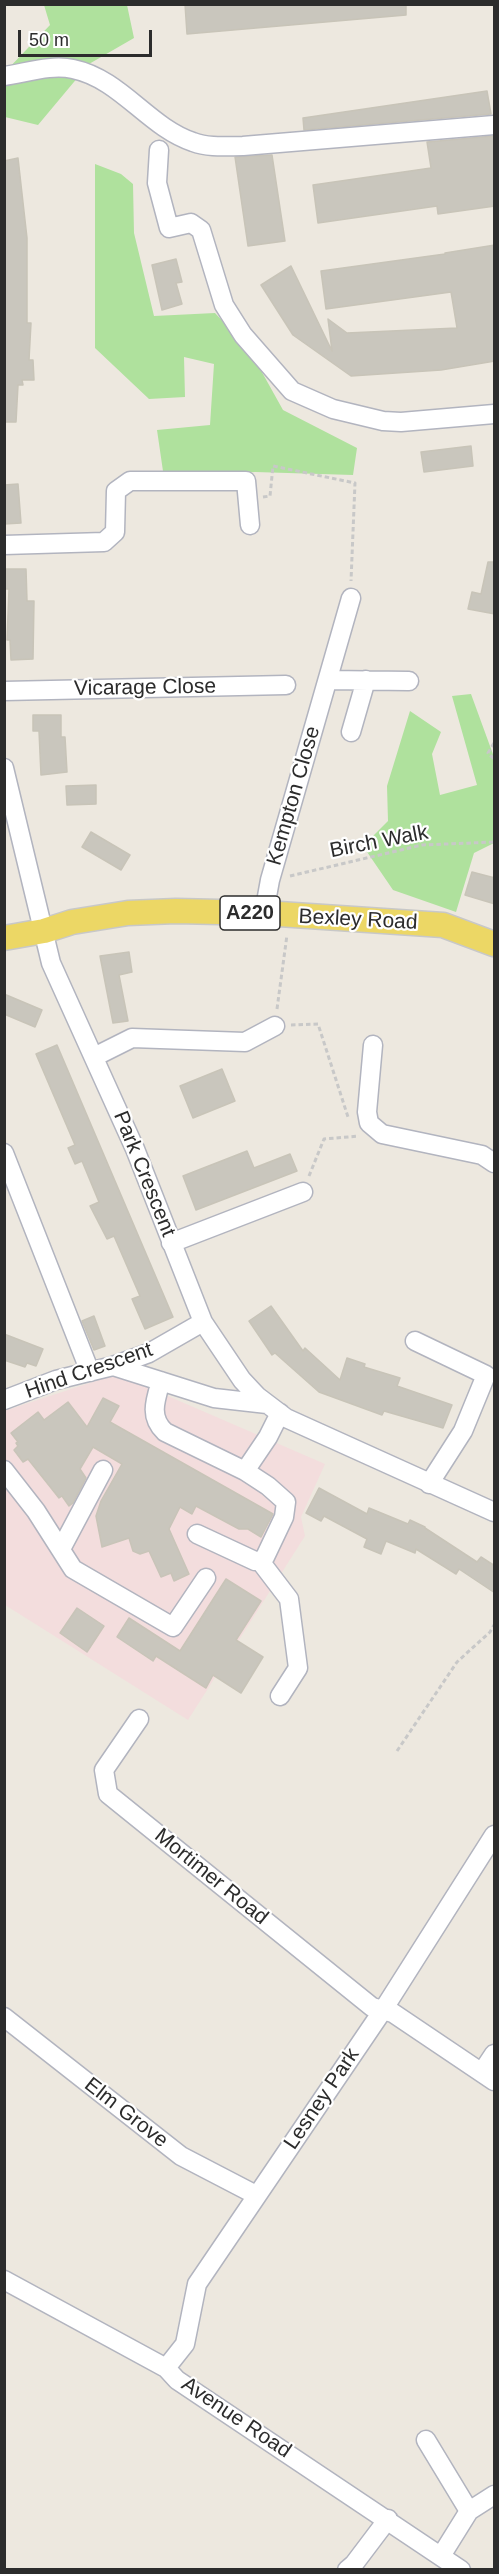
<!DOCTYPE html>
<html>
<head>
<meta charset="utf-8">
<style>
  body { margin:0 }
  #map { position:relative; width:499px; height:2574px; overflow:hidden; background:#ede8df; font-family:Helvetica,sans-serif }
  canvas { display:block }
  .frame { position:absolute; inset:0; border:6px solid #2c2c2c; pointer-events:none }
  .scale { position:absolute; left:18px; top:30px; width:134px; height:27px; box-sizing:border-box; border:3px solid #2c2c2c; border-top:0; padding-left:8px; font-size:18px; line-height:21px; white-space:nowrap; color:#2c2c2c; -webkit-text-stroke:4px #fff; paint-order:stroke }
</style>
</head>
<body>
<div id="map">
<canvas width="499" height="2574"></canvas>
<div class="frame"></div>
<div class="scale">50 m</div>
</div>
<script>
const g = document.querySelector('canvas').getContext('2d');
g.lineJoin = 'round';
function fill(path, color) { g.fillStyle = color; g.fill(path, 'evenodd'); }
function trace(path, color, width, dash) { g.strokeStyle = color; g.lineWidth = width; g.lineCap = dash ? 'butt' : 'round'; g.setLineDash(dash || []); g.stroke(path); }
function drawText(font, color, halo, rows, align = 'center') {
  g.font = font + ' Helvetica,sans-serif'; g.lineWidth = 4.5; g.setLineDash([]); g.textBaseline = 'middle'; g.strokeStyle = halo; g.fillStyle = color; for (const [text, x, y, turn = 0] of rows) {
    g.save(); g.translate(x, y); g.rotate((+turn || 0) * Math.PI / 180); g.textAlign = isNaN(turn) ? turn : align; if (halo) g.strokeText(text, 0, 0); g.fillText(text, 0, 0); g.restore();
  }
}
fill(new Path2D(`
  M117 1374 325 1464 301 1517 305 1536 188 1720 5 1605 4 1411Z`), '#f3dddd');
fill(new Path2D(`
  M44 5H127L134 38 89 64 38 125 5 117V72L50 25Z
  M95 164 121 174 133 184 134 233 154 316 215 313 249 349 283 410 357 448 353 475 255 472 164 478 157 430 210 425 214 364 184 357 185 397 149 399 95 348Z
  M471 694 494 757V843L474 853 456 912 393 890 363 846 388 821 387 786 410 711 441 732 432 754 440 795 477 785 452 696Z`), '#afe19d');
const building = new Path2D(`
  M185 4H406V15L187 34Z
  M487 91 491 114 304 130 303 118Z
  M494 136 495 206 438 214 437 206 318 223 313 185 431 168 427 142Z
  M272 155 285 241 248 246 235 157Z
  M18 158 27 238V323H31L29 360H33L34 380H22L23 385H18L16 422H4V161Z
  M495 245V361L441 370 351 376 293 335 261 285 291 266 332 351 328 319 347 333 457 328 451 292 326 309 321 271 445 254V253Z
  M176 259 182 282 176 283 182 304 162 310 152 265Z
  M471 446 473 466 424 472 421 452Z
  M18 484 21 523 4 524V485Z
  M488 562H495V614L468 609 472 592 481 594Z
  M4 569H26L27 601H34L33 659 11 660 10 640H7L9 589H4Z
  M33 715H61V737H65L67 772 41 775 39 731H33Z
  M96 785V804L67 805 66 786Z
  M91 832 130 855 121 870 82 847Z
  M472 872 495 878V904L465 895Z
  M129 952 132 972 119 975 128 1021 113 1023 100 956Z
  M4 994 42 1010 35 1027 4 1014Z
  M57 1045 173 1317 145 1329 132 1299 140 1296 114 1236 107 1239 90 1206 99 1202 82 1161 75 1164 68 1148 75 1145 36 1054Z
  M222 1069 235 1101 193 1118 180 1086Z
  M247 1151 254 1168 290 1154 297 1171 196 1210 183 1176Z
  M271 1306 303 1351 305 1348 340 1380 347 1358 365 1364 364 1367 400 1378 397 1386 452 1405 443 1428 384 1411 382 1415 319 1392 275 1353 272 1355 249 1321Z
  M94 1316 105 1346 94 1350 82 1321Z
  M4 1334 43 1349 36 1366 27 1363 25 1367 4 1360Z
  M103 1398 119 1406 110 1422 273 1514 261 1537 248 1529H239L196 1506 192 1514 180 1507 169 1529 189 1574 174 1581 171 1573 161 1577 149 1551 140 1554 133 1551 129 1538 102 1547 96 1516 101 1501 122 1464 93 1447 80 1469 86 1478 73 1503 69 1506 62 1496 59 1498 28 1459 23 1462 14 1450 18 1446 16 1443 18 1442 11 1433 38 1412 44 1420 68 1402 87 1427Z
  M319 1488 367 1514 369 1508 408 1524 410 1520 425 1527V1528L477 1562 481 1557 495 1566V1593L459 1569 456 1574 416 1549 415 1553 386 1541 381 1554 364 1547 367 1539 324 1516 321 1521 306 1513Z
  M226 1579 261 1601 236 1640 263 1657 241 1693 213 1675 206 1688 156 1656 153 1661 117 1637 129 1618 180 1651Z
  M77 1608 104 1626 87 1652 60 1633Z`);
fill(building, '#c9c6bd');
trace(building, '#c8c4b8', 1.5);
const minor = new Path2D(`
  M4 76C26 73 51 64 73 69 121 79 148 127 193 142 209 148 227 146 243 146L494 125
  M159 150 157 183 169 228 191 223 201 230 224 305 243 335 292 391 333 409 383 421 401 422 494 414
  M4 545 104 542 115 532 116 491 130 481H246L250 525
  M328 680 409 681
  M4 691 286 685
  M351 732 366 680
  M4 768 51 963 135 1149 203 1322 242 1380 257 1396 286 1418 494 1512
  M264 913 270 880 351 598
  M373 1045 367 1112 369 1123 382 1134 482 1155 494 1163
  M94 1057 132 1038 245 1042 275 1026
  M4 1153 90 1372
  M171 1243 303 1192
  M415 1341 486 1375 463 1431 429 1484
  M113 1366 214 1398 267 1404
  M161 1381C155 1401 149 1417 165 1432L245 1471 268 1486 286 1502 284 1517 265 1557 260 1561H255L197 1534
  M4 1400 56 1380 113 1366 149 1353 203 1322
  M4 1470 36 1511 73 1569 173 1627 206 1578
  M245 1471 268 1437 280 1413
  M61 1549 103 1470
  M260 1561 289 1599 298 1668 280 1696
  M139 1719 104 1770 108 1794 372 2007 393 2013 494 2081
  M4 2017 181 2156 256 2195
  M482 2072 494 2054
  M4 2280 166 2368 177 2380 461 2570
  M166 2368 185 2344 197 2284 383 2010 494 1835
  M426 2440 469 2511 441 2556
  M469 2511 494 2495
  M347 2570 354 2564 388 2519`);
const major = new Path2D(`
  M4 938 44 931 72 922 128 913 176 911 264 913 443 925 494 944`);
trace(minor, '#b2b4bf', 21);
trace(major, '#c8c8c8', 27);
trace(new Path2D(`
  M263 497 270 496 273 466 355 483 351 581
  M494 743 488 753 494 759
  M290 876 422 845 494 842
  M277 1009 287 935
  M291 1025 318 1024 348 1117
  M309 1176 324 1139 359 1136
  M397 1751 457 1662 490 1632 494 1625`), '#c8c8c8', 3, [4.5, 3]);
trace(minor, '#fff', 18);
trace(major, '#ecd765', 24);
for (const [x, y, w] of [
  [250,913,60]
]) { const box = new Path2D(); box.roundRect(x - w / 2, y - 17, w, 34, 4.5); g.fillStyle = '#fff'; g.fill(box); trace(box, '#2c2c2c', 1.5); }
drawText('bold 20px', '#2c2c2c', null, [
  ["A220",250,913]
]);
drawText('21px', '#2c2c2c', '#fff', [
  ["Vicarage Close",145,688,-1],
  ["Kempton Close",294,796,-74],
  ["Birch Walk",379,842,-11],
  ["Bexley Road",358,920,3],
  ["Park Crescent",144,1174,68],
  ["Hind Crescent",89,1371,-19],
  ["Mortimer Road",211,1877,39],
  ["Lesney Park",322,2099,-56],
  ["Elm Grove",126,2113,38],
  ["Avenue Road",236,2418,34]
]);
</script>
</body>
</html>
